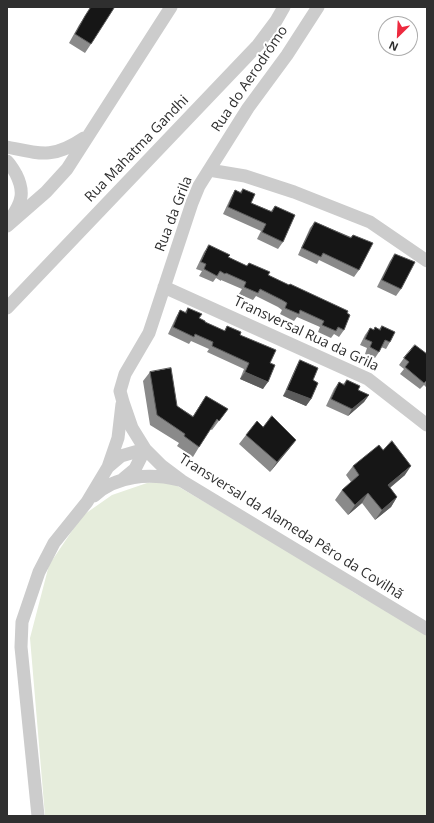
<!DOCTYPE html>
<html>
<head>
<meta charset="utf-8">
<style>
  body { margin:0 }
  #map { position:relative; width:434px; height:823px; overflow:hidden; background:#fff; font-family:"Open Sans",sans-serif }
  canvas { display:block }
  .frame { position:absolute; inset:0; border:8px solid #2f2f2f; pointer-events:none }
  .north { position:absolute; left:378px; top:16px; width:40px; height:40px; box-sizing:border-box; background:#fff; border:1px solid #acacac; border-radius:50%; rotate:204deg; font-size:11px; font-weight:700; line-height:16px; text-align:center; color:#2f2f2f }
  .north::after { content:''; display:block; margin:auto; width:14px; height:18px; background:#ed2a3f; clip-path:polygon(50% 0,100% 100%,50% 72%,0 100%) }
</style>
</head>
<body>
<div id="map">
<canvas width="434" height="823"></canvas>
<div class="frame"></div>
<div class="north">N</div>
</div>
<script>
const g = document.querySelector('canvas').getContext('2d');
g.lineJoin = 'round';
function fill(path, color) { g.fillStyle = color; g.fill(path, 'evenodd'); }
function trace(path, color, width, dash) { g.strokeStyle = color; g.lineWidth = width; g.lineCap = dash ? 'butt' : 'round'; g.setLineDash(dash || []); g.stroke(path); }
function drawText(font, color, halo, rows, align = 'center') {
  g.font = font + ' "Open Sans",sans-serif'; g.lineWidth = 4; g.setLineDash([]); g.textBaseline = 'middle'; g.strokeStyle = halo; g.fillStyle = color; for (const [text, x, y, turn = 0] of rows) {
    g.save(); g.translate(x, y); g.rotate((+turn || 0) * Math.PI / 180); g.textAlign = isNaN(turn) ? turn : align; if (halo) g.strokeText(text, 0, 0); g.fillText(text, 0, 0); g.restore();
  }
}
fill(new Path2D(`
  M169 481 325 573 353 592 427 634V816H45L30 638 49 565 82 516 112 495 147 483Z`), '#e6eddc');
trace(new Path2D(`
  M7 147C41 154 53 159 84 138
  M7 161C11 165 13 169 16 174 25 192 22 202 11 218
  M209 170 248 108 287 55 318 7
  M7 226 46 192 67 169 171 7
  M427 261 370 222 294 192 245 176 209 170 199 186 192 203 149 333 125 374 120 391 123 402 132 428 145 449 162 466 182 481 427 629
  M164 287 368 379 427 425
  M7 308 258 45 276 21 284 7
  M108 467 121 456 145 449
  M123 479 135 469 145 449
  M94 496C116 475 150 473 179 480
  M38 816 21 647 22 622 39 572 54 543 87 502 108 467 118 438 122 404`), '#ccc', 13);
fill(new Path2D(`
  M91 7V44L85 53 69 43 79 25Z
  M243 189 251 203 271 211 275 206 283 242 278 249 257 239 261 231 223 214 231 197 235 190 240 192Z
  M315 222 351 237 353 235 359 270 354 277 319 260 317 264 298 255 310 228Z
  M209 245 228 257 247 266 249 263 268 275 347 313 344 330 339 337 334 334 331 338 318 332 320 327 297 317 294 321 280 314 282 310 278 307 256 296 253 300 239 294 242 289 221 280V281L216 278 213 282 199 276 202 271 196 269 204 252Z
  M395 254 401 289 396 296 377 287 390 261Z
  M188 308 199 318 205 322 224 331 227 326 240 335 270 363 263 389 240 379 244 369 207 352 209 349 191 341 189 344 168 334 176 317 180 310 185 312Z
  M382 326 390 342 386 349 381 347 379 352 375 358 365 354 367 348 360 345 365 335 370 328 373 330 375 327 379 329Z
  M427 354V388L424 385 420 389 400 374 404 369 399 365 404 358Z
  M300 360 313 380 311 399 306 406 283 396 296 367Z
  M150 372 177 406 193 416 206 396 228 409 212 430 210 429 193 457 177 446 179 443 150 425 143 381Z
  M347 380 358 390 369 395 364 402 348 416 326 406 334 389 339 382 343 384Z
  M263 427 296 440 289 449 270 472 239 444 246 435Z
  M353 466 405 475 390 488 397 497 391 507 375 520 362 503 348 515 335 500 342 490 351 482 346 475Z`), '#8a8a8a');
fill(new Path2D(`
  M245 372 268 382 263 389 240 379Z
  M287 390 311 399 306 406 283 396Z
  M369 395 364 402 348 416 352 409Z
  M296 440 289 449 270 472 277 462Z
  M411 466 405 475 381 495 388 485Z
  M368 493 362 503 348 515 355 505Z
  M397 497 391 507 375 520 382 510Z`), '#5c5c5c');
const building = new Path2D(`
  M91 7H112L114 8 91 44 75 34 85 16Z
  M243 189 255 194 251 203 272 212 275 206 295 215 283 242 262 232 266 224 228 207 235 190 241 193Z
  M315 222 351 238 353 235 373 243 359 270 323 253 321 257 302 248Z
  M209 245 230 255 228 257 247 266 249 263 270 272 268 275 289 285 290 284 348 311 347 313 350 315 344 330 338 327 336 331 322 325 324 321 300 310 299 314 285 308 287 303 282 300 260 289 258 293 244 287 246 282 226 273 225 274 220 271 217 276 204 269 206 264 201 262Z
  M395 254 415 262 401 289 382 280Z
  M188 308 202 314 199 318 205 321V322L225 331 227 326 241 332 240 335 276 350 270 363 275 365 268 382 245 372 249 363 212 346 213 342 195 334 194 337 173 327 180 310 186 313Z
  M382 326 395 332 390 342 385 340 379 352 370 347 372 342 365 339 370 328 374 330 375 327 380 330Z
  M415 345 427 354V380L424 383 405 367 409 362 404 358Z
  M300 360 318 368 313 380 318 383 311 399 287 390Z
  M171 368 177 406 193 417 206 396 228 409 219 421 217 419 199 447 184 436 185 434 157 415 150 372Z
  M347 380 360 386 358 390 369 395 352 409 331 399 339 382 344 385Z
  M272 416 296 440 277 462 246 435 257 421 263 427Z
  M392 441 411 466 388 485 397 497 382 510 368 493 355 505 342 490 359 475 353 466 379 445 383 450Z`);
fill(building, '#161616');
trace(building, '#5c5c5c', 1);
drawText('14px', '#2f2f2f', '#fff', [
  ["Rua do Aerodrómo",250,79,-56],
  ["Rua Mahatma Gandhi",137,149,-46],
  ["Rua da Grila",174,214,-69],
  ["Transversal Rua da Grila",306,334,25],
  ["Transversal da Alameda Pêro da Covilhã",291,527,32]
]);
</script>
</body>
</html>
